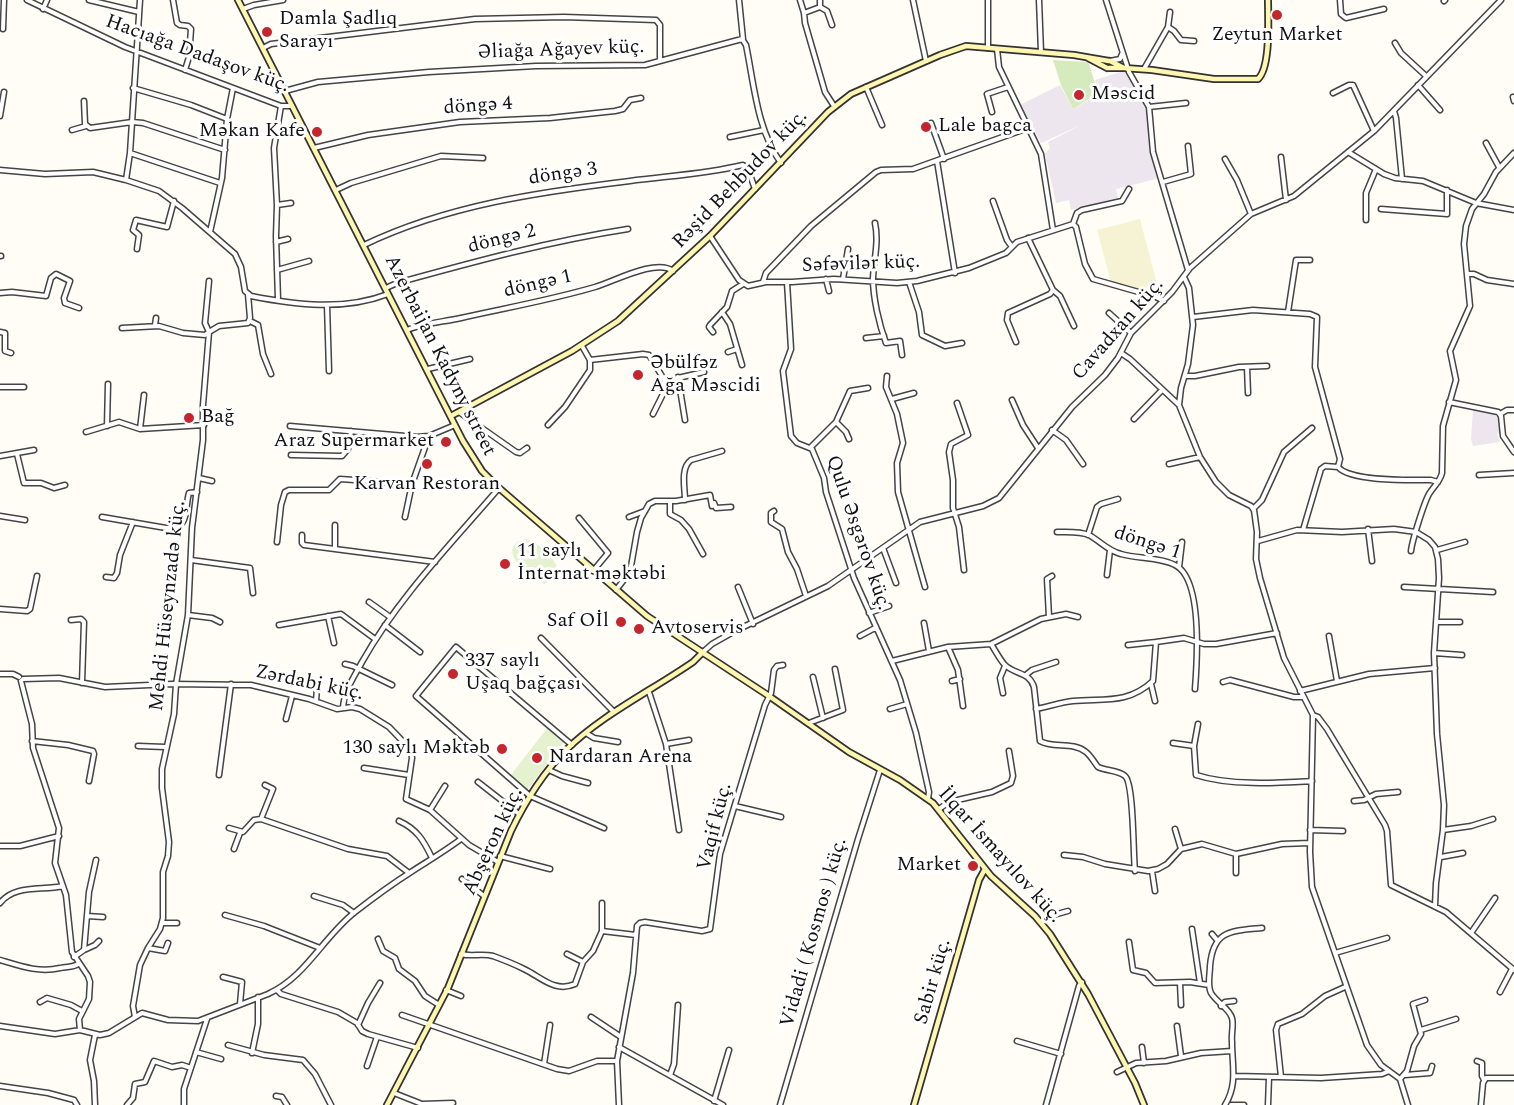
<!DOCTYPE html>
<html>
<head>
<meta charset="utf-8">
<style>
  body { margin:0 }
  canvas { display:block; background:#fffdf5 }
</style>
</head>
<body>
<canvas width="1514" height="1105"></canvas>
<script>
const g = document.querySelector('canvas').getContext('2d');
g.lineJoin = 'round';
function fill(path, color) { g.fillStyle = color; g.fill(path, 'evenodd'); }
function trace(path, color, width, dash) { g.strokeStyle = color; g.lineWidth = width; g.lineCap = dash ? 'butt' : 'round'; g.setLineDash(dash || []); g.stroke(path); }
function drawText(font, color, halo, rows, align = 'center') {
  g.font = font + ' Spectral,serif'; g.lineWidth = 6; g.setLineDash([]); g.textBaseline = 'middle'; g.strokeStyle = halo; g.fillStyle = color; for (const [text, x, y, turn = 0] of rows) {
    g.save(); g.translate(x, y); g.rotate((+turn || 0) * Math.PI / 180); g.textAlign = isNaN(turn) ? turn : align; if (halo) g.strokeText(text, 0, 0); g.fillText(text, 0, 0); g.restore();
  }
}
fill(new Path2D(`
  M1124 71 1146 107 1151 156 1160 178 1116 189 1118 198 1071 210 1069 200 1056 203 1045 154 1050 148 1048 142 1081 125 1041 143 1020 105 1060 85 1073 109 1099 94 1095 80Z
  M1473 410 1497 415 1501 433 1497 434 1500 442 1473 446 1471 439Z`), '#eee6ef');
fill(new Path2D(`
  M1140 219 1157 284 1156 294 1111 283 1097 230Z`), '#f6f3d4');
fill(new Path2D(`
  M1053 60 1087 62 1089 64 1098 93 1073 109 1061 85Z`), '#d5ebbd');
fill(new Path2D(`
  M526 539C539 543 558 559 558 573L554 578 545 584C530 579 492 547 526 539Z
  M548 727 565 741 527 790 510 776Z`), '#e6f2cf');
const street = new Path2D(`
  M27 0 125 47 281 106H292
  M89 0 139 12
  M173 0 177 23 180 25 188 26 191 29 189 57 185 70
  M739 0 743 39
  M800 0 804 13
  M820 0V7L804 13 805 23 825 92 834 106
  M913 0 926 61
  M1039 0 1041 52
  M1106 0 1129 72 1149 107 1153 152 1188 270
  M1340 0 1341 14 1346 18 1384 9
  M1444 1 1445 0
  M820 7 827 11 832 25
  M43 9 47 0
  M243 9 254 5 283 0
  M1168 27 1170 12
  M3 29 4 0
  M1395 43 1401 53 1426 76
  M263 48 271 44 475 19 564 17 656 20 660 25V61
  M988 48V0
  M997 49 999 67 1041 154 1053 230
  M1110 61 1120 59 1122 54
  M1144 69 1168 27 1174 31 1181 40 1194 41
  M1418 85 1440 110
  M866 87 882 125
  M133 88 191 105 227 119
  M285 91 318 82 429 72 536 66 645 65 742 39 746 45C754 84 757 130 781 163
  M1333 93 1349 85H1353L1374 131
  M1513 97 1514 101
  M84 101 85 124 90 128 132 122 143 123 225 150
  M1149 107 1186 103
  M1394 111 1396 118 1402 179
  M992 112 987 94 1008 87
  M0 116 4 92
  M931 123 944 159
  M72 130 86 126
  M730 137 764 130
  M1486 143 1499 167
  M314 148 368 135 460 122 550 118 615 111 623 109 630 100 641 98
  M1348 152 1384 174 1395 178 1423 181 1476 203 1514 210
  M130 153 220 183
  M1281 157 1286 200
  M1225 159 1237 180 1251 214
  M937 161 955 273
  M0 170 45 174 93 172 126 180 159 191 182 208 235 254 241 267 245 291 251 296C296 305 344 311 388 294
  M126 180 130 153 140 0
  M1163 182 1191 174 1188 146
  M336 190 351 183 441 156 483 158
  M993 201 1007 240 1012 247
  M277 205 291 203
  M1381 209 1447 214V190
  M1366 220V193L1376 169
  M875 223C879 242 874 259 873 278 873 298 879 324 886 343L900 341 902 355
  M1073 224 1077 213 1082 210 1122 201 1129 189
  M210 232 222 178 227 119 233 88
  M710 236 739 280 748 286 766 282H792L834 279 897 283 917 281 969 268 1006 253 1017 242 1073 224 1076 227 1085 264 1093 279 1156 297 1164 301
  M276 242 288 239
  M364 245C447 205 540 192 630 181 668 176 706 174 743 165L748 169 755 189
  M137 249 139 235 133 230 136 220 167 227 174 201
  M0 256H1
  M277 270 309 261
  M1467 274H1474L1487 280 1514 284
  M826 279 829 291
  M843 279 848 249
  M763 282 766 273 811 226 876 172 881 170 913 169 1028 128
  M787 282 791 349 783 371 791 436 797 443 812 449 824 478 826 492 854 578 900 680 916 733 929 792 928 799
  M909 282 919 312 922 335 945 346 962 343
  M386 288 397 283C473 262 550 241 628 229
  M1053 290 1060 296 1074 326
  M0 293 12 292 46 296 51 278 56 274 70 281 64 298 65 303 79 308
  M278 300 276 236 277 205 274 148 281 106
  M327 305 329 371
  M722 312 730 324 742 365
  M1288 312 1296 260H1310
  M1109 313 1131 333
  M1193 317 1253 310 1310 314 1317 317 1315 367 1340 459 1338 467 1325 466 1321 469 1303 530
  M250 321 258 325 263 354 271 374
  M155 325 156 318
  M122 328 159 326 183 333 205 335 209 332 205 323 209 281
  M407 330C424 323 443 322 461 318 505 308 551 300 595 287 613 282 656 258 673 271
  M0 332 5 333V351L11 353
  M713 332 709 327 710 325 727 307 732 291 743 284
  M866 338 884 336
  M1016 342 1007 320 1008 313 1050 294 1053 290 1028 238
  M728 352 737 349
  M1121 353 1130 359 1179 405 1200 457 1216 482 1229 495 1251 506 1254 510 1257 532 1256 559 1260 578 1284 658 1313 715 1310 852 1312 887 1367 1045 1381 1065 1400 1079 1408 1105
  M590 360 643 354 649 355 665 381 664 392 653 414
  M1247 367 1248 393
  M428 369 470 359
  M887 376 886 387 897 414 903 443 897 463 898 492 925 587
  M1185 376H1195L1239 367 1267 366
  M678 377 685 420
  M665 381 704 372
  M0 387H24
  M892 399 914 393
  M1012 400 1023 425 1038 448
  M1449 402 1498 412 1501 416 1503 436 1514 452
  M957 403 968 435 951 444 949 452 953 480V508L959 527 964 570
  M1179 405 1181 388 1188 364 1193 325 1189 288 1184 277
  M459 412 516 452 520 453 527 448
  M1500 414 1507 410H1514
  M1134 419 1162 390
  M836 422 846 432 849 439
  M548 425 565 407 590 370V360L582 346
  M107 426 108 384
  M290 426 417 437 429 436 455 425
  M140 429 144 395
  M1052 430 1066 440 1083 464
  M86 432 119 422 140 429 204 425
  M811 447 836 422 850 391 868 388
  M17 454 24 483H41L54 488 65 485
  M291 455 342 456 348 449 351 431
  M0 456 34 450
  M1169 464 1200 457
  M1338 467C1351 482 1412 480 1431 480L1438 482
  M1479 475 1514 473
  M199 478 212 481
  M685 500C685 488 680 468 691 460L722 451
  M670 501V514L681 520 689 529 703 554
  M714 503 716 508 731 507
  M1253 509 1262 500 1284 452 1312 428
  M774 511 771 513V522L782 529 788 552 797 569 806 596
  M0 516 25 520
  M102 517 166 528C191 529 184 510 189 493L197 492
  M405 517 412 484 429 436
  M629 517 645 511
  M579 518 608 553 593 571
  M335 525V549
  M1368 529 1372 561
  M1057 532C1066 532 1080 531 1089 535 1100 541 1108 551 1121 554 1138 559 1160 557 1175 565 1203 579 1197 663 1195 689
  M302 535V543L304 545 435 562
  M1088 535 1097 507 1101 504 1118 499
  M1258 541 1297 530 1342 532 1394 529 1416 532 1429 540 1435 547 1438 559 1439 578 1434 653 1437 734 1444 805 1443 830 1436 883 1435 906
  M277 542 281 505 285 492 289 490H329L340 479 412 484
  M883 548 896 583
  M1437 550 1465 542
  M1411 551C1412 541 1424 503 1429 494 1433 487 1440 482 1442 473L1443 426 1456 380 1450 351 1470 306 1464 244 1466 226 1472 209 1484 194 1496 172 1514 153
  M191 560 250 568 253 593
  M1179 567 1182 542
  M1107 575 1110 550
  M106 577 114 578 117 573 120 555 133 522
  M738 587 753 624
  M1404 587 1493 592
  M616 590 630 572 637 532 641 518 649 504 655 501H676L710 495 712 506
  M369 602 390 617
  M0 609 27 611 30 609 37 576
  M869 613 889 606
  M188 615 212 618 220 622
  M328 616 334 643
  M1049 617 1047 579 1052 576
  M71 620 81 619 84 622 82 683
  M1437 622H1460
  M924 623 929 651
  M279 625 341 614 375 639
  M385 625 420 652
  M860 636 875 628
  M1329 636 1337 681
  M541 638 614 712
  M991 644C995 650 999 658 1004 664 1014 675 1029 671 1034 687L1040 741C1053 749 1072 741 1086 752 1091 756 1094 762 1098 767 1106 771 1118 770 1125 776 1134 783 1133 854 1135 871
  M1128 645 1156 642
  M948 647 958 670 963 706
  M703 652 712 644 735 631 828 586 920 522 983 506 999 498 1072 407 1105 375 1118 358 1131 333 1172 292 1190 268 1251 214 1294 196 1374 131 1501 0
  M1434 653 1462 655
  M892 661 948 647 991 644 1041 619 1066 614 1078 617
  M345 664 353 666 392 685
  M0 674H13L19 677
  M1026 675 1032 670 1056 662
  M813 677 823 718
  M23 679 59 678 105 687 172 684 251 685 309 699 337 709 352 707 360 709 389 727 411 750 412 758 406 799 430 810 469 845 498 862
  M21 681 32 724 33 748 59 828 55 863 66 895 72 952 88 976 90 982 89 999 79 1019 80 1030
  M952 681 960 679
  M1223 682 1230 680 1294 697H1303
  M1151 684 1155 701
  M1300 691 1369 674 1435 668
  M649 692 666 744 679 830
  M1003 693 1000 678 1005 666
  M316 701 317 689
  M343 708C344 691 354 677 362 662 398 598 451 544 499 488
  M890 709 907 704
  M1036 709C1048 707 1061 702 1073 701 1103 698 1127 705 1153 681L1156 642 1184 638 1204 644H1216L1277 633
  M1313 715 1318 717 1327 729 1385 825 1387 831 1391 885 1446 912 1514 970
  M286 719 292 696
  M809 723 843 710 835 669
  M1198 724 1194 746 1196 775C1230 786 1277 783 1312 781
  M586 733 594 738 618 742
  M32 741 68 745 93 751 94 754 89 781
  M1173 743 1194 746
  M666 744 689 740
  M572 745 456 647 416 696 530 796 604 828
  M138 746 165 747
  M364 768 409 775
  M549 770 562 776 588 783
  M219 775 231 684
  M478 782 519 814
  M1354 801 1364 800 1376 794 1398 792
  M735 806 781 817
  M939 809 949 802 992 792 1011 783 1013 776 1009 751
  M430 810 445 786
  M261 819 273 789 265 785
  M399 821C417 829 424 841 432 858
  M229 828 243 832 254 820 261 819 348 849 387 856 409 873
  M1175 829 1181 849
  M1310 830 1343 831
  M1443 830 1471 826 1493 819
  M0 846H20L59 836
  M234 849 240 833
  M1064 855 1083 857 1105 864 1148 871 1158 869 1167 864 1181 849 1202 844 1236 854 1282 844 1310 843
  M500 856 550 869
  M1441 857 1463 853
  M1152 871 1155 891
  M1236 873V854
  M462 879 484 896
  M314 896 343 905 354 913
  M0 903C15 884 42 891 63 886
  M225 915 264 926 320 948
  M87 916 103 917
  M1041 922 1050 916 1068 911
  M162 923H177
  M1192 929 1200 983
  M602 931 636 935
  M1471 933 1495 898
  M1212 934 1217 940
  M378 939 383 951 395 958 399 969 415 981 425 996 439 1005
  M1129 942 1133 970 1146 973 1155 983 1190 982 1209 985
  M148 948 165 951 168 943
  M84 950 95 945 99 941
  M1335 953 1387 938
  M461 954C472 957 482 953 493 956 504 960 514 964 524 969 541 977 555 993 575 984L583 962 593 951 602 931V903
  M567 954 583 962
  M74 957 84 950 89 892 96 860
  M0 960C20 966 39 973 60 968 67 966 72 968 78 964
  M223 977 242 982 240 1004
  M1180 983 1181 1005
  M277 990 281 994 338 1012 357 1023 362 1031 368 1034 418 1048
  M446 990 461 996
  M1500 992 1512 969
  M40 1002 47 998 71 1005 82 1011
  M1221 1006 1225 1002 1234 1001
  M402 1015 557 1069 569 1071 597 1061H617
  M135 1017 133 1006 140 965 148 948 160 929 163 918V872L168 856 169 842 162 788V769L174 714 176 684 188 615 192 528 203 440V405L209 332 219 326 248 323 250 318 248 294
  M591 1017 621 1037
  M358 1025 368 1003 380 983
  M0 1026 55 1034 80 1030 100 1035 109 1033 142 1013 168 1020 198 1021 268 994C306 977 323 937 355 912 373 898 392 884 411 872 428 861 445 851 461 839
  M1177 1026 1181 1056
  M1421 1030 1456 1019
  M95 1035 90 1060 94 1081 95 1105
  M1017 1041 1061 1054
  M228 1045 264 1055 303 1060 315 1074 331 1105
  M619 1047 723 1105
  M1142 1047 1144 1063
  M196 1052 221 1059
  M252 1053 258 1024V997
  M1477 1061 1482 1063V1076L1484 1080
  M544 1064 550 1025
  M367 1066 377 1037
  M1117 1072 1136 1063 1166 1061 1201 1053 1232 1051
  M670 1075 674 1064 678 1005
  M1405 1075 1430 1073 1432 1066
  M1235 1076 1321 1078 1382 1074 1389 1071
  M1281 1077 1276 1030 1278 1024 1302 1014 1325 996 1345 987
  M1400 1079 1407 1071 1414 1046 1421 1034 1413 1004 1425 1000
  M0 1086 48 1093 74 1100 77 1105
  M394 1093 422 1104 453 1103
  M276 1096 282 1097 287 1105
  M714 1101 729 1050
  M127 1105 133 1098 135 1084 145 1082 154 1061 172 1067 182 1065 191 1068
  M184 1105V1089L207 1019
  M619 1105 617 1061 633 973 637 926 640 923 645 922 702 931 710 929 720 854 765 705 771 693 774 670 777 666 783 665
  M780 1105 858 839 880 770
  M1046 1105 1079 986 1082 982
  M1225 1105C1238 1084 1232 1065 1232 1042 1231 1034 1234 1025 1232 1018 1229 1008 1217 1003 1211 993 1207 985 1210 975 1210 966 1213 930 1231 931 1262 928
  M1231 1105H1244
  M1268 1105 1269 1077
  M1481 1105 1483 1083 1486 1078H1514`);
const secondary = new Path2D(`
  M238 0 463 441 482 471 499 488 647 616 769 696 849 752 900 780 933 803 991 876 1035 916 1050 934 1088 994 1135 1083 1144 1105
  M1088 58 1107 68
  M1109 68H1124L1110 61
  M1124 68 1152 70 1214 79H1258C1271 67 1268 18 1268 0
  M451 416 572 351 618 321 710 236 828 112 851 94 940 55 966 46 1074 55 1109 61
  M387 1105 448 988 511 831C525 802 542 774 565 751 601 715 651 691 693 662L703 652
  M914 1105 979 880 985 869`);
trace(street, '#444', 7);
trace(secondary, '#333', 8);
trace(street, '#fff', 4);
trace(secondary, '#fff6b0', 4.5);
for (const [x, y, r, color] of [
  [1277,15,6,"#c4262e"],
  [267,32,6,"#c4262e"],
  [1079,95,6,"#c4262e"],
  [926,127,6,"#c4262e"],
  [317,132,6,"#c4262e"],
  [638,375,6,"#c4262e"],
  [189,418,6,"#c4262e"],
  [446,442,6,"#c4262e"],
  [427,464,6,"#c4262e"],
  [505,564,6,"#c4262e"],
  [621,622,6,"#c4262e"],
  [639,629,6,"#c4262e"],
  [453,674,6,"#c4262e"],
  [502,749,6,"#c4262e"],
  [537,758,6,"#c4262e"],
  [973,866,6,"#c4262e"]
]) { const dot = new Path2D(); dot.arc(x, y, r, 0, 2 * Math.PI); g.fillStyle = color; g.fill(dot); trace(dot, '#fff', 2); }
drawText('20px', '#111', '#fff', [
  ["Damla Şadlıq",279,20],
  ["Sarayı",279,43],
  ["Zeytun Market",1277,36,"center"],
  ["Məscid",1091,95],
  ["Lale bagca",938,127],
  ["Məkan Kafe",305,132,"right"],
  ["Əbülfəz",650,364],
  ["Ağa Məscidi",650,387],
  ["Bağ",201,418],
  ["Araz Supermarket",434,442,"right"],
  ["Karvan Restoran",427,485,"center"],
  ["11 saylı",517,552],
  ["İnternat məktəbi",517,575],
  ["Saf Oİl",609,622,"right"],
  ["Avtoservis",651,629],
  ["337 saylı",465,662],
  ["Uşaq bağçası",465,685],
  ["130 saylı Məktəb",490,749,"right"],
  ["Nardaran Arena",549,758],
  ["Market",961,866,"right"]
], 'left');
drawText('20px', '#111', '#fff', [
  ["Əliağa Ağayev küç.",561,51,-2],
  ["Hacıağa Dadaşov küç.",197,55,20],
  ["döngə 4",478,107,-4],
  ["döngə 3",563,175,-8],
  ["Rəşid Behbudov küç.",741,180,-46],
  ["döngə 2",502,240,-14],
  ["Səfəvilər küç.",861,265,-2],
  ["döngə 1",538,285,-13],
  ["Cavadxan küç.",1119,330,-49],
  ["Azerbaijan Kadyny street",439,356,63],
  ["Qulu Əsgərov küç.",857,533,71],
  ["döngə 1",1147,544,18],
  ["Mehdi Hüseynzadə küç.",169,606,-84],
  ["Zərdabi küç.",309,684,12],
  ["Vaqif küç.",716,827,-76],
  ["Abşeron küç.",494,842,-65],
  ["İlqar İsmayılov küç.",999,856,48],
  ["Vidadi ( Kosmos ) küç.",815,933,-74],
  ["Sabir küç.",934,982,-74]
]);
</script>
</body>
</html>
